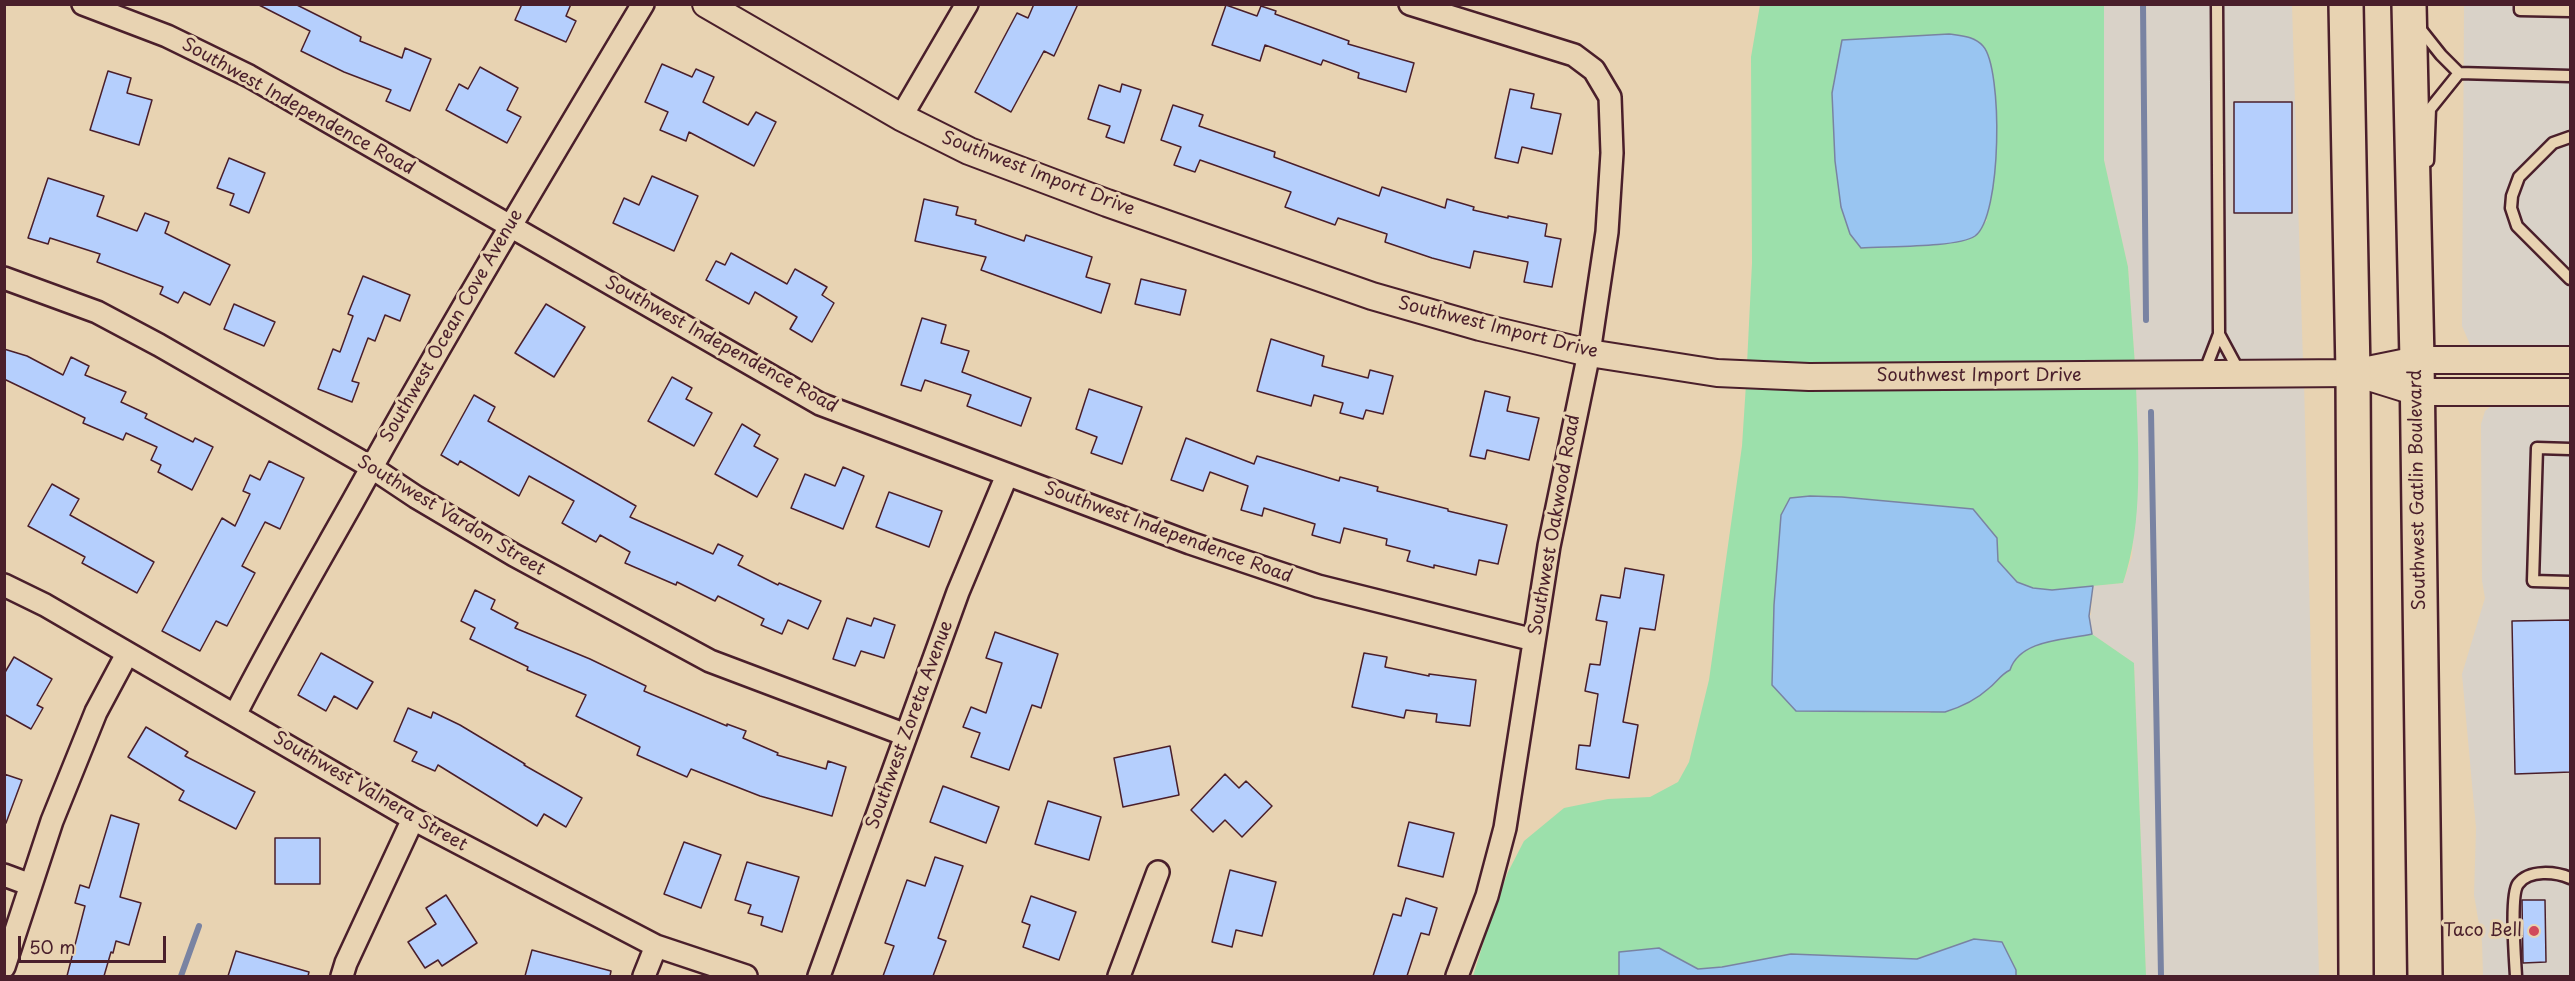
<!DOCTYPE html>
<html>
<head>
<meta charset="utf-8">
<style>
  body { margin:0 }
  #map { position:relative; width:2575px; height:981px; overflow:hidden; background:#e8d3b2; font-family:"Playpen Sans",sans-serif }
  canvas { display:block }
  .frame { position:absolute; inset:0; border:6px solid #4a1f2b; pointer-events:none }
  .scale { position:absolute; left:18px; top:936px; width:148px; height:27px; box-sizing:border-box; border:3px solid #4a1f2b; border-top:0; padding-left:8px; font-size:18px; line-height:21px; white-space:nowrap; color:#4a1f2b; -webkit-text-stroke:4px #e8d3b2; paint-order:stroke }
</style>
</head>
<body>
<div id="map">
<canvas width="2575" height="981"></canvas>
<div class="frame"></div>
<div class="scale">50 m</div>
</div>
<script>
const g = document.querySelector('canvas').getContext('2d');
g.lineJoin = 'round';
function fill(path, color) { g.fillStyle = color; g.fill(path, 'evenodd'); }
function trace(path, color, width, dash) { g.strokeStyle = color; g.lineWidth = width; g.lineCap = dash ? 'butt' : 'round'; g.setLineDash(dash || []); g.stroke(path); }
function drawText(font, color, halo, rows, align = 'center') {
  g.font = font + ' "Playpen Sans",sans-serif'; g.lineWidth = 6; g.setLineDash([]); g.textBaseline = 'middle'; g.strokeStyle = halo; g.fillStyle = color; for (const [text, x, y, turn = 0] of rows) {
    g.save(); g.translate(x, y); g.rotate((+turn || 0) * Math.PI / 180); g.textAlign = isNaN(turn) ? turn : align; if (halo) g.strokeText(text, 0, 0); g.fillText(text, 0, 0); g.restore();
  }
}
fill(new Path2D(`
  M2104 5H2292L2303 362 2135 365 2128 267 2104 160Z
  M2464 5H2570V350L2472 349 2462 326Z
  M2304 383 2319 976H2146L2134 663 2092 634 2089 617 2086 616 2091 615 2093 586 2123 583 2132 557 2138 467 2136 385Z
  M2496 402H2570V976H2483L2482 942 2474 895 2476 828 2462 674 2485 598 2482 581 2481 424 2485 411Z`), '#d9d2c8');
fill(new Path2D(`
  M1760 5H2104V160L2128 267 2135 365 1980 367 1747 364 1752 263 1751 57ZM1832 93 1987 220 1975 236 1957 242 1861 247 1841 207Z
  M1746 384 2136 385C2138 448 2144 523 2123 583L2052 590 2033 588 2017 582 1998 561 1997 538 1973 509 1842 497 1791 498 1781 515 1774 605 1779 691 1796 711 1929 713 1990 688 2001 674 2010 670C2020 639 2066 640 2092 634L2134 663 2146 976H2016V970L1974 939 1917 959 1791 954 1722 967 1698 969 1659 948 1619 952V976H1473L1492 915 1508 872 1524 841 1564 808 1608 799 1650 797 1678 782 1689 762 1709 680 1742 446Z`), '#9ce0ab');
const water = new Path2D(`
  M1949 34C1962 36 1974 36 1983 46 2003 68 2002 217 1975 236 1957 248 1885 246 1861 248L1850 234 1841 207 1835 161 1832 93 1842 40Z
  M1810 496 1842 497 1973 509 1997 538 1998 561 2017 582 2033 588 2052 590 2093 586 2089 616 2092 634C2066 640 2020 639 2010 670 2000 675 1997 682 1988 689 1976 700 1961 707 1945 712L1796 711 1772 685 1774 605 1781 515 1790 498Z
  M1974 939 2002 942 2016 970V976H1619V952L1659 948 1698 969 1722 967 1791 954 1917 959Z`);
fill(water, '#99c5f1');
trace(water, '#7983a2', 1.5);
trace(new Path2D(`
  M2143 4 2146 320
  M2151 412 2161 976
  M181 976 199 926`), '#7983a2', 6);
const building = new Path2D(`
  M257 4H295L361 37 360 41 402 58 405 48 431 59 410 111 386 101 391 90 344 72 301 51 310 31Z
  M522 4H571L566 16 576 21 566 42 515 20Z
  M1034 4H1078L1054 56 1044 51 1011 112 975 92 1017 13 1028 18Z
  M1226 5 1257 16 1261 6 1276 11 1275 14 1349 41 1348 44 1414 63 1406 92 1358 78 1359 73 1323 60 1321 65 1265 45 1260 61 1212 45Z
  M662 64 692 77 696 69 714 77 703 102 748 125 756 112 776 122 754 166 689 132 686 141 660 130 668 112 645 102Z
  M480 67 518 88 507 110 521 117 507 143 446 110 459 84 468 89Z
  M108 71 131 78 127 93 152 100 139 145 90 130Z
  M1122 84 1141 90 1124 143 1106 137 1110 126 1088 119 1099 85 1120 92Z
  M1510 89 1534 94 1531 108 1561 114 1552 154 1522 147 1518 163 1495 158Z
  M2234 102H2292V213H2234Z
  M1173 105 1203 115 1199 126 1275 152 1274 157 1379 196 1382 187 1445 208 1447 199 1474 207 1473 210 1508 218V216L1547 224 1545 236 1561 239 1552 287 1524 282 1528 262 1474 251 1470 268 1432 258 1385 242 1387 234 1338 218 1335 225 1285 207 1291 192 1200 160 1195 172 1174 165 1181 147 1161 140Z
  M229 158 265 173 249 213 230 205 234 194 217 188Z
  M652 176 698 196 674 251 613 223 624 198 639 205Z
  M48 178 104 196 97 216 137 231 145 213 169 222 165 233 230 265 210 305 184 292 178 303 160 294 163 287 97 262 100 254 50 238 48 244 28 238Z
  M924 199 958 207 956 215 976 220 975 224 1024 241 1026 235 1092 257 1086 277 1110 284 1101 313 981 270 986 257 915 241Z
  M731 253 787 284 795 269 827 287 822 295 834 303 812 342 790 329 797 317 755 292 749 304 706 280 716 261 725 265Z
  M363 276 410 295 400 321 385 315 375 341 368 338 352 381 359 383 352 402 318 389 333 349 340 352 353 316 348 314Z
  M1141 279 1186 290 1180 315 1135 304Z
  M234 304 275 322 264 346 224 329Z
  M546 304 585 327 554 377 515 353Z
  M922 318 946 325 941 343 969 351 962 372 1031 398 1021 426 967 406 971 395 925 380 921 391 901 385Z
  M1271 339 1324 356 1322 366 1368 378 1370 370 1393 376 1383 414 1366 410 1363 419 1340 413 1343 403 1314 395 1311 406 1257 391Z
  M4 349 27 356 63 375 71 357 89 366 85 375 126 392 121 402 147 414 145 418 193 442 195 438 213 447 192 490 158 472 161 465 151 460 157 447 126 433 123 440 83 423 85 418 4 379Z
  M672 377 692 388 686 399 712 413 694 446 648 421Z
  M1089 389 1142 407 1122 464 1091 453 1097 437 1076 429Z
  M1485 391 1510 397 1507 411 1539 418 1529 460 1487 450 1485 459 1470 456Z
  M474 395 495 407 488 421 636 506 630 517 713 554 718 544 743 556 738 565 778 585 779 583 821 601 808 629 788 620 782 634 761 625 764 619 718 596 715 601 677 582 676 585 625 563 630 552 600 535 596 542 562 523 574 501 529 476 519 496 460 461 458 465 441 455Z
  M742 424 760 435 754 446 778 459 757 497 715 474Z
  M1186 438 1254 464 1257 456 1339 481 1340 477 1378 487 1377 491 1448 509V511L1507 525 1498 564 1479 560 1476 575 1434 565V568L1407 561 1410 551 1386 545 1387 539 1344 528 1340 543 1312 535 1315 524 1264 508 1262 516 1241 510 1248 486 1210 472 1203 491 1171 480Z
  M269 461 304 478 280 529 265 522 242 566 255 573 227 626 216 621 200 651 162 631 222 518 235 526 250 494 243 491 250 475 260 480Z
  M843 467 864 476 843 529 791 508 805 474 835 486Z
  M52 484 79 499 70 515 154 562 137 593 82 563 85 557 28 526Z
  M889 492 942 511 929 547 876 527Z
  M1625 568 1664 575 1655 630 1640 628 1623 722 1638 725 1629 778 1576 769 1579 745 1590 746 1598 694 1585 691 1590 664 1600 665 1607 622 1596 620 1601 595 1620 598Z
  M475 590 495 600 491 609 518 623 515 628 590 659 646 686 644 691 727 726V724L746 731 743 738 778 753 777 755 826 769 828 761 846 767 832 816 760 796 691 769 687 777 637 755 640 747 576 716 586 695 527 670 528 667 470 639 475 628 461 621Z
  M847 618 871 626 874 618 895 625 884 658 861 651 855 666 833 659Z
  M2570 620 2571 772 2515 774 2512 621Z
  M995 632 1058 654 1041 708 1032 705 1009 770 971 757 980 733 963 727 971 707 986 713 1002 663 986 658Z
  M321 653 373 682 357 709 334 696 326 711 298 695Z
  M1364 653 1387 657 1385 667 1429 676V674L1476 680 1470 726 1436 722 1437 714 1406 710 1404 718 1352 707Z
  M14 657 52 679 37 705 43 708 31 729 4 714V674Z
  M408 708 431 718 433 712 460 725 525 764 524 765 582 798 566 827 544 814 537 826 438 765 435 771 412 761 417 752 394 741Z
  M146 727 188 752 185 756 255 792 236 829 179 800 184 791 128 757Z
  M1170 746 1179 795 1123 807 1114 758Z
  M4 774 22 780 6 823 4 822Z
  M1225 774 1239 788 1246 781 1272 806 1242 837 1225 820 1213 832 1191 810Z
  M943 786 999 807 986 843 930 822Z
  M1048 801 1101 817 1089 860 1035 844Z
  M111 815 139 824 120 897 141 903 129 945 116 941 113 953 111 952 104 976H67L85 906 75 903 80 885 89 888Z
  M1409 822 1454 833 1443 877 1398 866Z
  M275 838H320V884H275Z
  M684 842 721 855 701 908 664 894Z
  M935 857 963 866 938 938 946 941 933 976H883L894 946 885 943 907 880 925 886Z
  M747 862 799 877 782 932 761 925 763 917 748 913 751 905 735 900Z
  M1230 870 1276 882 1262 936 1236 930 1232 947 1212 942Z
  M446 895 477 943 442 966 438 960 425 968 408 942 436 924 426 908Z
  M1031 896 1076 912 1059 960 1023 947 1030 925 1022 922Z
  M1406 898 1437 908 1429 935 1421 933 1407 976H1373L1393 914 1401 916Z
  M2522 900H2545L2546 962 2523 963Z
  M532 950 611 971 610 976H525Z
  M236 951 309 972 308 976H228Z`);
fill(building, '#b5cffd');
trace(building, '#4a1f2b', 1.5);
const service = new Path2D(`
  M2520 4V10L2570 11
  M2418 26 2441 55 2459 73 2570 76
  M2570 137 2553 143 2519 177 2512 196 2511 208 2517 226 2570 279
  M2428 161 2430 109 2459 73
  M2219 334 2240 373
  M2204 373 2219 334 2217 4
  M2570 449 2537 448 2533 581 2570 582
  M2516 976C2515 959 2510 895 2518 884 2529 869 2556 872 2570 878`);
const minor = new Path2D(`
  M83 4 167 36 249 76 820 404 1190 543 1318 586 1534 640
  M1410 4 1574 55 1594 70 1610 97 1612 153 1607 232 1589 353 1549 546 1505 828 1487 896 1457 976
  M901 117 967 4
  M4 278 97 312 159 345 371 467 416 497 514 555 710 661 906 735
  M4 585 45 605 413 819 656 946 746 976
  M235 715C272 642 313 572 353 501 446 333 544 169 643 4
  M4 875 31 885
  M4 967 52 821 96 712 127 654
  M342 976 346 963 413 819
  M644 976 656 946
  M819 976 958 592 1007 475
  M1119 976 1158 872`);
const tertiary = new Path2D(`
  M706 4 901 117 969 151 1107 203 1372 296 1480 327 1589 353 1717 373 1809 377 2353 373 2417 360H2570
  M2356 373 2417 392H2570`);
const primary = new Path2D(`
  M2346 4 2353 373 2356 976
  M2409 4 2417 360 2425 976`);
trace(service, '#4a1f2b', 15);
trace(minor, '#4a1f2b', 26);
trace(tertiary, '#4a1f2b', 30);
trace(primary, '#4a1f2b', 38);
trace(service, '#e8d3b2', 10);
trace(minor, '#e8d3b2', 21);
trace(tertiary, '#e8d3b2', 26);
trace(primary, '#e8d3b2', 33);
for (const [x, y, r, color] of [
  [2534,931,6,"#d1495b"]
]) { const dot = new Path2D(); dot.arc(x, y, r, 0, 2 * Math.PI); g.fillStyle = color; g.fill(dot); trace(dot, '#e8d3b2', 2); }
drawText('18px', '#4a1f2b', '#e8d3b2', [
  ["Southwest Independence Road",298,107,29],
  ["Southwest Import Drive",1038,174,21],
  ["Southwest Ocean Cove Avenue",452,326,-60],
  ["Southwest Import Drive",1498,328,14],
  ["Southwest Independence Road",721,345,29],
  ["Southwest Import Drive",1979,376],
  ["Southwest Gatlin Boulevard",2418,490,-91],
  ["Southwest Vardon Street",451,516,31],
  ["Southwest Oakwood Road",1555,525,-80],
  ["Southwest Independence Road",1168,533,20],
  ["Southwest Zoreta Avenue",910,725,-70],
  ["Southwest Valnera Street",370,792,30]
]);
drawText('18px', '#4a1f2b', '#e8d3b2', [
  ["Taco Bell",2522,931]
], 'right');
</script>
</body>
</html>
